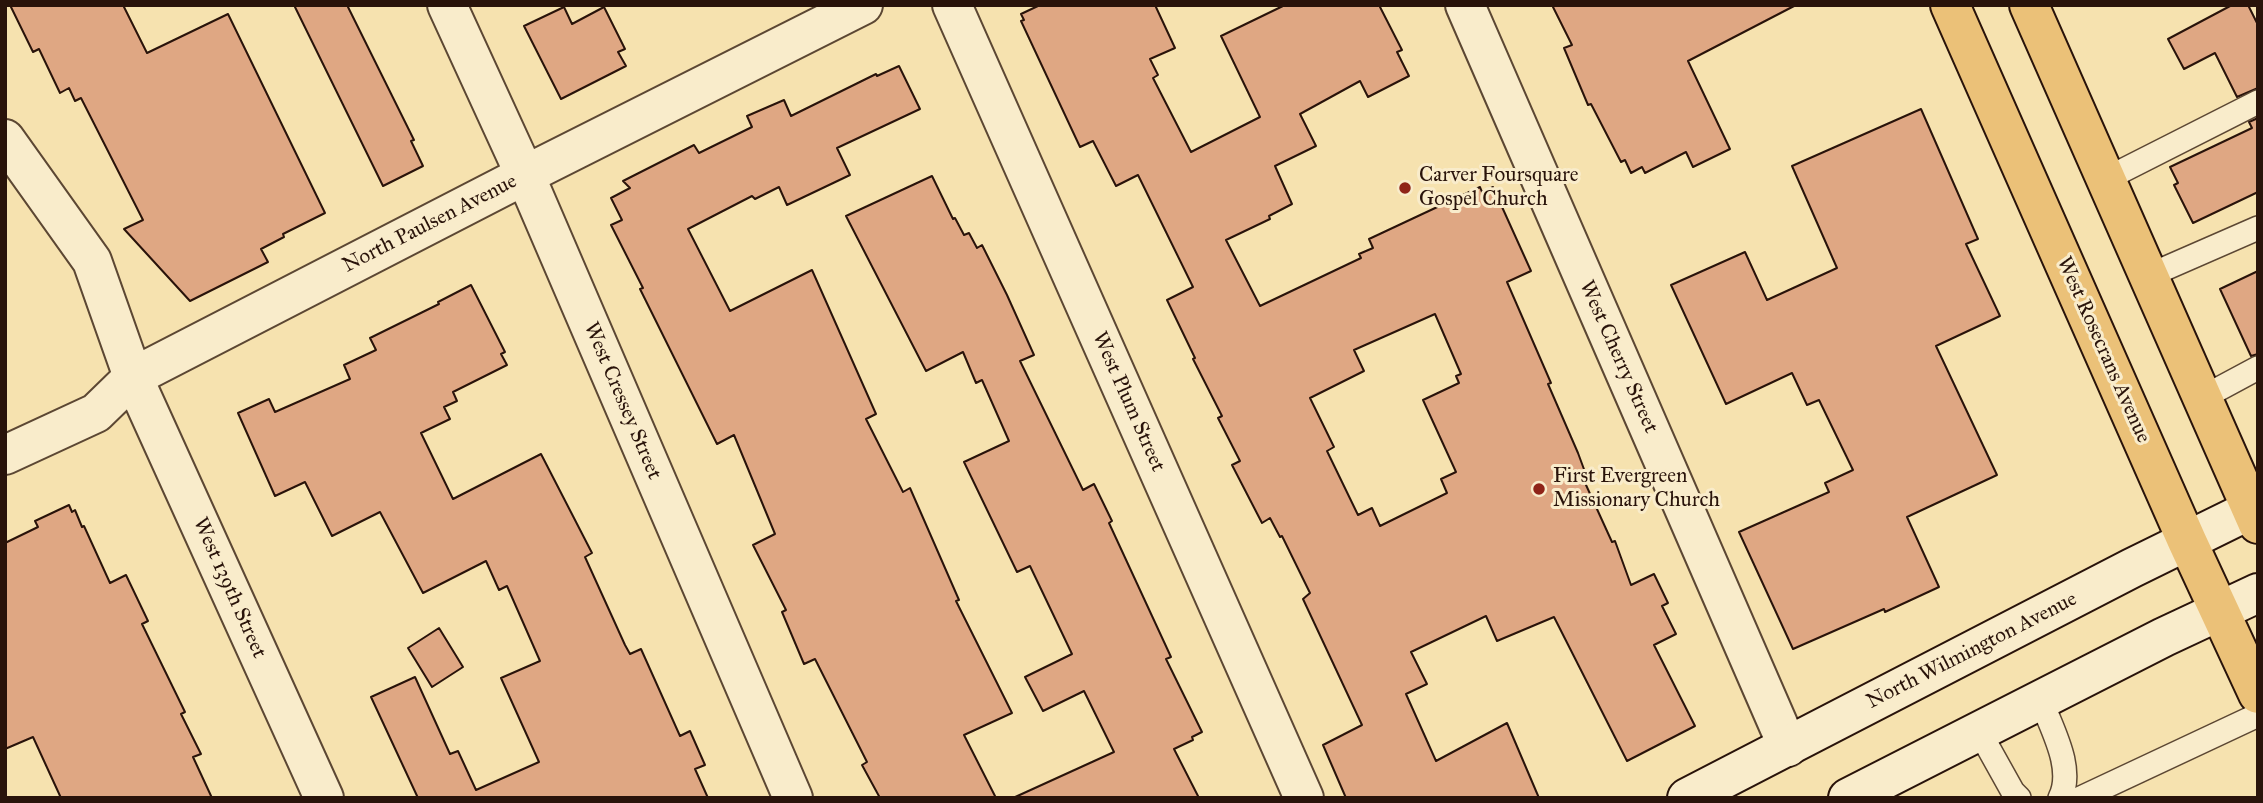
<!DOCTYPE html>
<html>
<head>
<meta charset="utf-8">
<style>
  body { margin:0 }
  #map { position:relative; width:2263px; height:803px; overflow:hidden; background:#f6e2af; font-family:"IM FELL Great Primer",serif }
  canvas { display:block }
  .frame { position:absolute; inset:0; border:7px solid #29130a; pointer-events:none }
</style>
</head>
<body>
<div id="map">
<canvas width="2263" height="803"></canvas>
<div class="frame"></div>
</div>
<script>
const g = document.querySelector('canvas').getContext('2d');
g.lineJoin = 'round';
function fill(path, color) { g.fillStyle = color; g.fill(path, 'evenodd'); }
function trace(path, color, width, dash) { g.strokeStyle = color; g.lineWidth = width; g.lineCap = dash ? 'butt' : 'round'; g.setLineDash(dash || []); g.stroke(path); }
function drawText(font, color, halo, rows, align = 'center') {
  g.font = font + ' "IM FELL Great Primer",serif'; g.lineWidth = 6; g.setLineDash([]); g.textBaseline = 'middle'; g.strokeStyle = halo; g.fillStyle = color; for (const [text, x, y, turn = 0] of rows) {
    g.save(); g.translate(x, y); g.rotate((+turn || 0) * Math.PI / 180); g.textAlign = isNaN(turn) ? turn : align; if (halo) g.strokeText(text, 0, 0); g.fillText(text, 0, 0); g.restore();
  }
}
const building = new Path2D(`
  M10 5H123L147 53 228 14 325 213 283 234 284 237 261 249 268 262 190 301 124 229 143 220 81 98 75 101 69 88 60 93 39 49 33 52Z
  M294 5H347L414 140 411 141 423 166 383 186Z
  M1040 5H1155L1175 48 1150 59 1158 75 1153 78 1191 152 1260 117 1221 36 1285 5H1379L1402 50 1397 52 1409 76 1368 97 1360 81 1300 114 1316 146 1275 166 1292 204 1269 216 1270 219 1226 240 1260 306 1361 258 1359 254 1373 248 1369 239 1480 187 1482 192 1493 187 1531 271 1507 282 1551 383 1548 384 1578 453 1585 472 1581 474 1612 542 1615 541 1631 585 1654 574 1668 603 1662 606 1676 634 1654 645 1695 726 1627 761 1554 617 1497 641 1486 616 1411 652 1427 684 1406 694 1436 761 1507 723 1539 798H1346L1323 745 1362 725 1303 599 1310 593 1282 536 1280 537 1270 518 1262 523 1232 465 1240 461 1218 418 1222 416 1193 359 1195 358 1167 300 1193 287 1138 175 1116 186 1093 141 1080 147 1021 21 1024 20 1021 14ZM1435 314 1461 374 1456 376 1459 383 1423 400 1456 472 1441 479 1447 493 1380 526 1372 508 1358 515 1327 451 1334 447 1310 398 1364 371 1354 350Z
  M1552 5H1796L1688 61 1730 149 1693 167 1686 152 1645 173 1642 167 1631 173 1625 160 1621 162 1591 104 1588 105 1564 48 1572 45Z
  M2232 5H2248L2258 25V88L2237 97 2215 53 2184 69 2168 39Z
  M564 7 572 24 604 7 625 49 618 52 626 66 561 99 524 26Z
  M899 66 920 109 837 148 850 175 787 205 779 187 755 199 752 196 688 229 730 311 812 270 876 414 866 419 903 492 910 488 959 600 956 601 1012 713 964 735 996 798H880L862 765 867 762 815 659 804 664 782 612 786 610 753 545 775 534 734 435 717 444 640 289 643 288 611 225 622 220 611 198 630 188 623 181 694 145 699 153 752 127 747 116 784 100 791 116 876 74 877 76Z
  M1921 109 1978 239 1966 244 2000 316 1936 346 1997 475 1907 517 1939 587 1885 612 1884 609 1793 649 1739 532 1829 492 1825 483 1853 470 1819 400 1807 405 1792 373 1726 404 1671 285 1745 252 1767 300 1837 268 1792 166Z
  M2258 118V192L2193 223 2174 185 2178 183 2170 167 2252 128 2249 122Z
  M932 176 953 219 955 218 964 235 969 233 977 248 982 245 1007 295 1034 355 1020 361 1083 490 1094 484 1112 521 1109 523 1171 657 1166 659 1202 732 1192 737 1193 740 1174 749 1199 798H1013L1114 752 1084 691 1043 711 1025 677 1072 654 1030 566 1017 572 964 462 1009 441 982 380 976 383 963 352 926 371 846 216Z
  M2258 271V354L2251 356 2220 289Z
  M471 285 505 352 501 354 507 365 453 392 457 401 444 407 450 419 421 433 453 499 541 454 592 553 585 557 625 645 630 654 641 649 680 736 690 731 705 765 695 769 708 798H418L371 697 415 677 450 754 458 751 476 790 539 762 501 678 540 661 507 586 499 590 486 561 423 593 380 512 332 536 305 482 275 496 238 413 269 399 275 412 350 379 344 365 376 350 370 338 439 304 438 302Z
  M69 505 72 512 75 510 82 527 84 526 110 583 126 575 148 621 142 624 185 712 181 714 201 754 193 757 212 798H61L33 737 5 749V543L38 527 35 521Z
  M439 628 463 667 432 687 408 648Z`);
fill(building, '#dfa783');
trace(building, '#29130a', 2);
const service = new Path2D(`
  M2106 179 2258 102
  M2148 276 2258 228
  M2202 398 2258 368
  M2041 700C2051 728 2075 768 2060 798
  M1979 731 2013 792 2019 798
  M2081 798 2258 715`);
const minor = new Path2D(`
  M447 5 525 175 793 798
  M952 5 1304 798
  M1465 5 1788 747
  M5 139 92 261 133 377 324 798
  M5 455 96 413 133 377 525 175 863 5`);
const secondary = new Path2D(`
  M1687 798 2132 568 2258 506
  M1848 798 2164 637 2258 593`);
const primary = new Path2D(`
  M1950 5 2187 541 2258 694
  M2029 5 2258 524`);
trace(service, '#5c4733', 26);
trace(minor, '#5c4733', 42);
trace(secondary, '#29130a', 42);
trace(primary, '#29130a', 42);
trace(service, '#f9eccb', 23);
trace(minor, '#f9eccb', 38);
trace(secondary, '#f9eccb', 38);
trace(primary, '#ebc178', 38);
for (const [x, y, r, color] of [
  [1405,188,7,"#8f2418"],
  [1539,489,7,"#8f2418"]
]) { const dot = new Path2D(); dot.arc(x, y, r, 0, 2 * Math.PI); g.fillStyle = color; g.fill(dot); trace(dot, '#f9eccb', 2.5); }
drawText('21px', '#29130a', '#f9eccb', [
  ["Carver Foursquare",1419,176],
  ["Gospel Church",1419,200],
  ["First Evergreen",1553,477],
  ["Missionary Church",1553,501]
], 'left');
drawText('21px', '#29130a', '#f9eccb', [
  ["North Paulsen Avenue",430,224,-27],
  ["West Rosecrans Avenue",2103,350,66],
  ["West Cherry Street",1618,357,66],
  ["West Cressey Street",622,401,67],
  ["West Plum Street",1128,402,66],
  ["West 139th Street",229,588,66],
  ["North Wilmington Avenue",1972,651,-27]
]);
</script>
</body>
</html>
